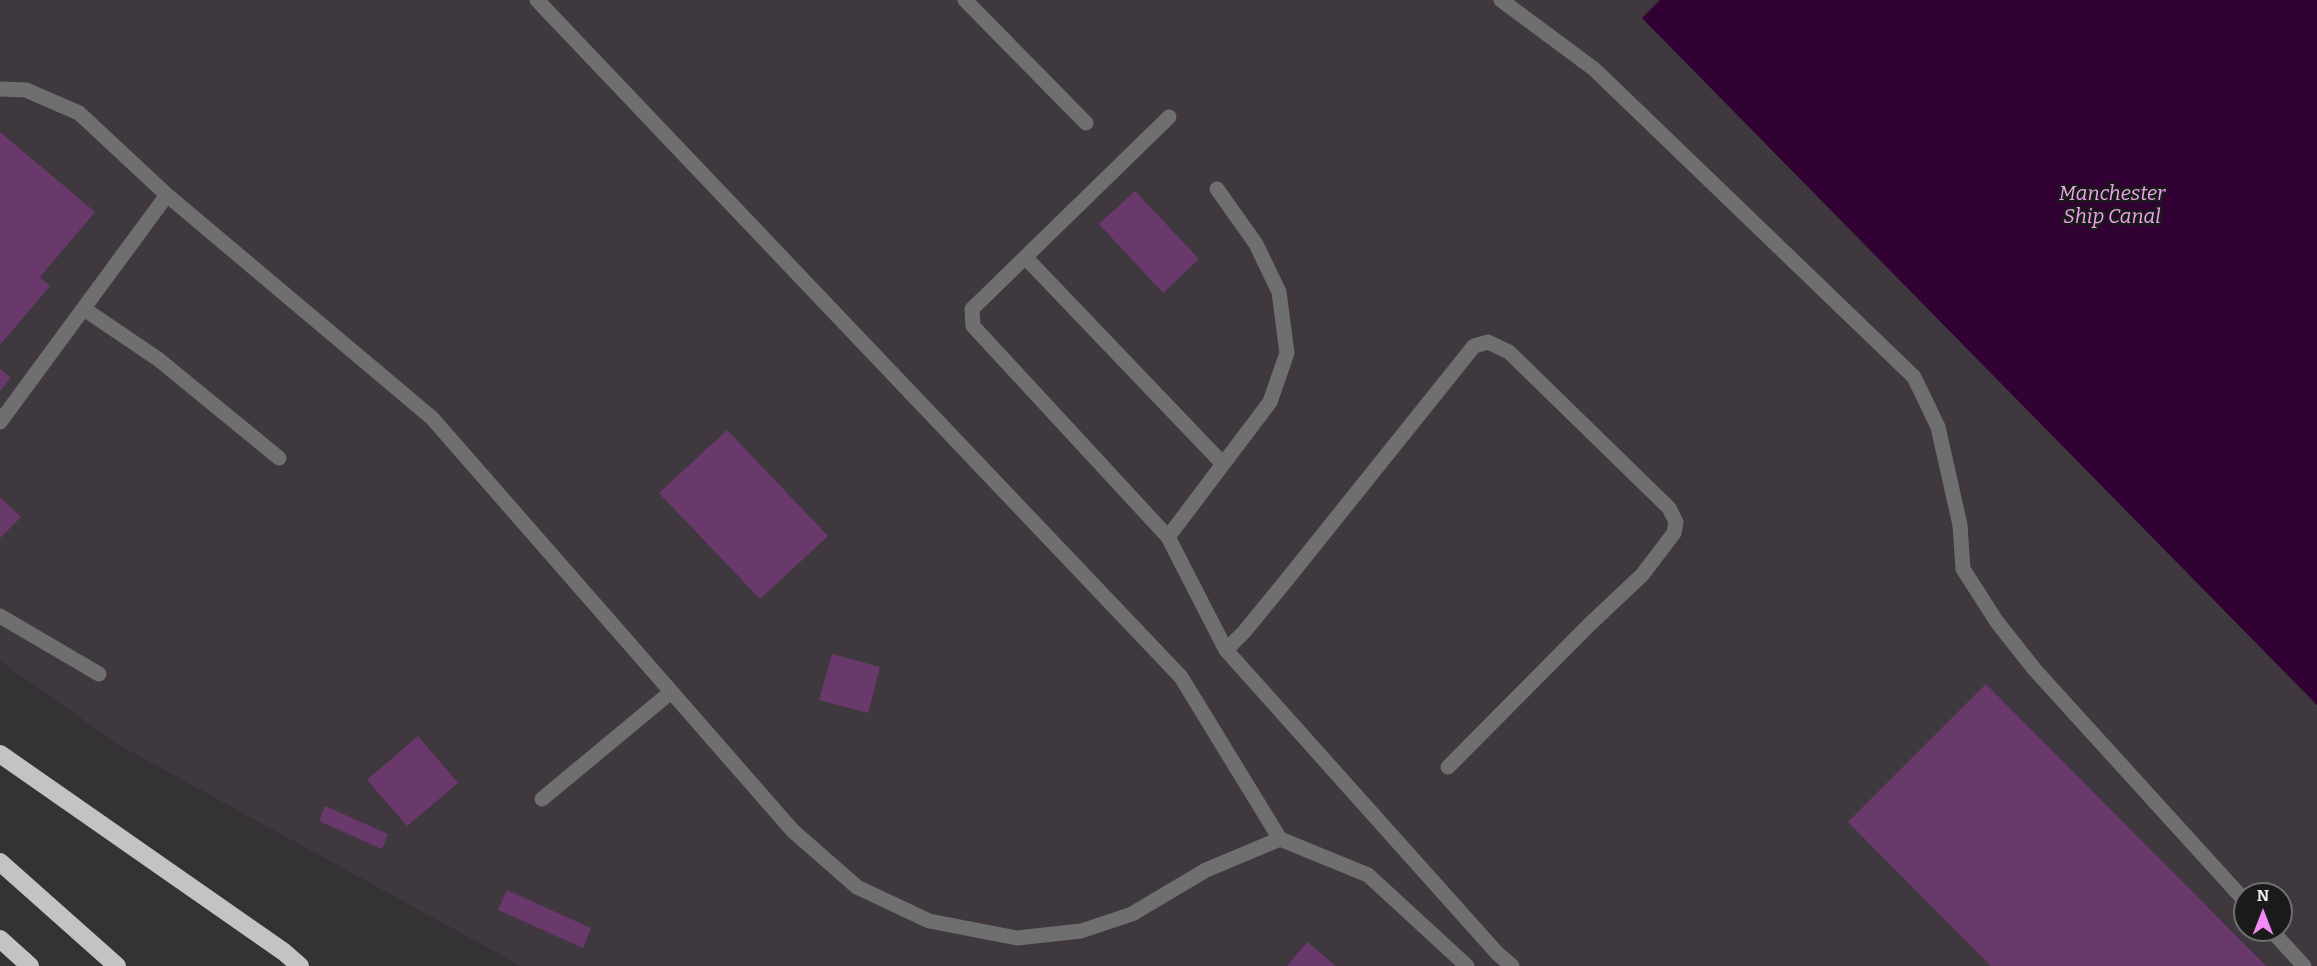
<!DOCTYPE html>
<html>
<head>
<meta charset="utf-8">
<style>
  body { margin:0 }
  #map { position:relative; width:2317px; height:966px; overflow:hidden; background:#343234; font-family:Bitter,serif }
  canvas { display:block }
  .north { position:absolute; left:2233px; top:882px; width:60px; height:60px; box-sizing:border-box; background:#1b1a1b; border:2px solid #706f70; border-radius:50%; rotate:0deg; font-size:16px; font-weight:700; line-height:24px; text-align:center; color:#f0eef0 }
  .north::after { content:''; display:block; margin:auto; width:21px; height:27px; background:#f18af4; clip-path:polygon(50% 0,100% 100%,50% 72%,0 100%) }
</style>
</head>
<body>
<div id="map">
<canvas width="2317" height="966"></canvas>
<div class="north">N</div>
</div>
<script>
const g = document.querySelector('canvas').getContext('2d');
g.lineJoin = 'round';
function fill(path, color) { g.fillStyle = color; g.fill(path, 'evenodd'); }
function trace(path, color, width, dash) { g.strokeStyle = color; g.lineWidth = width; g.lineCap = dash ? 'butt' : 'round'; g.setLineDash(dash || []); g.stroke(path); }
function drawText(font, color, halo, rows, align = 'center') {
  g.font = font + ' Bitter,serif'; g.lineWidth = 5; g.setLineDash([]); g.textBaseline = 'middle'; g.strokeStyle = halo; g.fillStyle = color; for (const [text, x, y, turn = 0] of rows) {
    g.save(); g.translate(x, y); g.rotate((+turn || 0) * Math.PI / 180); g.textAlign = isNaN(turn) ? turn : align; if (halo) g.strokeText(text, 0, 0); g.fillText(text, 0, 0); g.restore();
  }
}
fill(new Path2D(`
  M0 0H1660L1642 18 2317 703V966H521L119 745 0 661ZM2245 894H2281V930H2245Z`), '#3f383f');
fill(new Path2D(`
  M1660 0H2317V705L1642 18Z`), '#300132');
fill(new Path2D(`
  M0 132 95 212 40 277 50 286 0 345Z
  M1135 191 1199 259 1163 293 1099 224Z
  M0 369 11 378 0 391Z
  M727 430 828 536 760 599 659 493Z
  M0 497 21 517 0 538Z
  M832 654 880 667 868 713 819 700Z
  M1986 684 2266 966H1991L1848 822Z
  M418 736 458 783 407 826 367 780Z
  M325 806 388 834 382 849 319 821Z
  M507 890 591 928 583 948 498 910Z
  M1307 942 1336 966H1287Z`), '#6a396b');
trace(new Path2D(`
  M537 0 1181 677 1280 839
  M965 0 1086 123
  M1501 0 1594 69 1914 377 1938 427 1960 525 1963 569 1997 622 2035 670 2245 901
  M0 89 26 90 79 113 167 195 432 418 793 831 857 887 929 921 1017 938 1081 931 1132 914 1206 870 1280 839 1368 875 1467 966
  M1169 117 972 309 973 326 1168 537 1226 650 1497 953 1512 966
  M1026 258 1223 464
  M84 309 158 359 279 458
  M0 422 167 195
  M1168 537 1270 402 1287 353 1279 292 1256 244 1217 189
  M0 616 99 674
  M1226 650 1244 632 1285 582 1474 346 1488 342 1509 352 1669 508 1676 522 1674 533 1642 575 1590 624 1448 767
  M542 799 671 692
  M2271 930 2304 966`), '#706f70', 15);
trace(new Path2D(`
  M0 754 284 952 300 966
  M0 862 117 966
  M0 939 30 966`), '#c5c2c5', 18);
drawText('italic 20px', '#eda4ee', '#1b1a1b', [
  ["Manchester",2112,194],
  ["Ship Canal",2112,217]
]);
</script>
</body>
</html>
